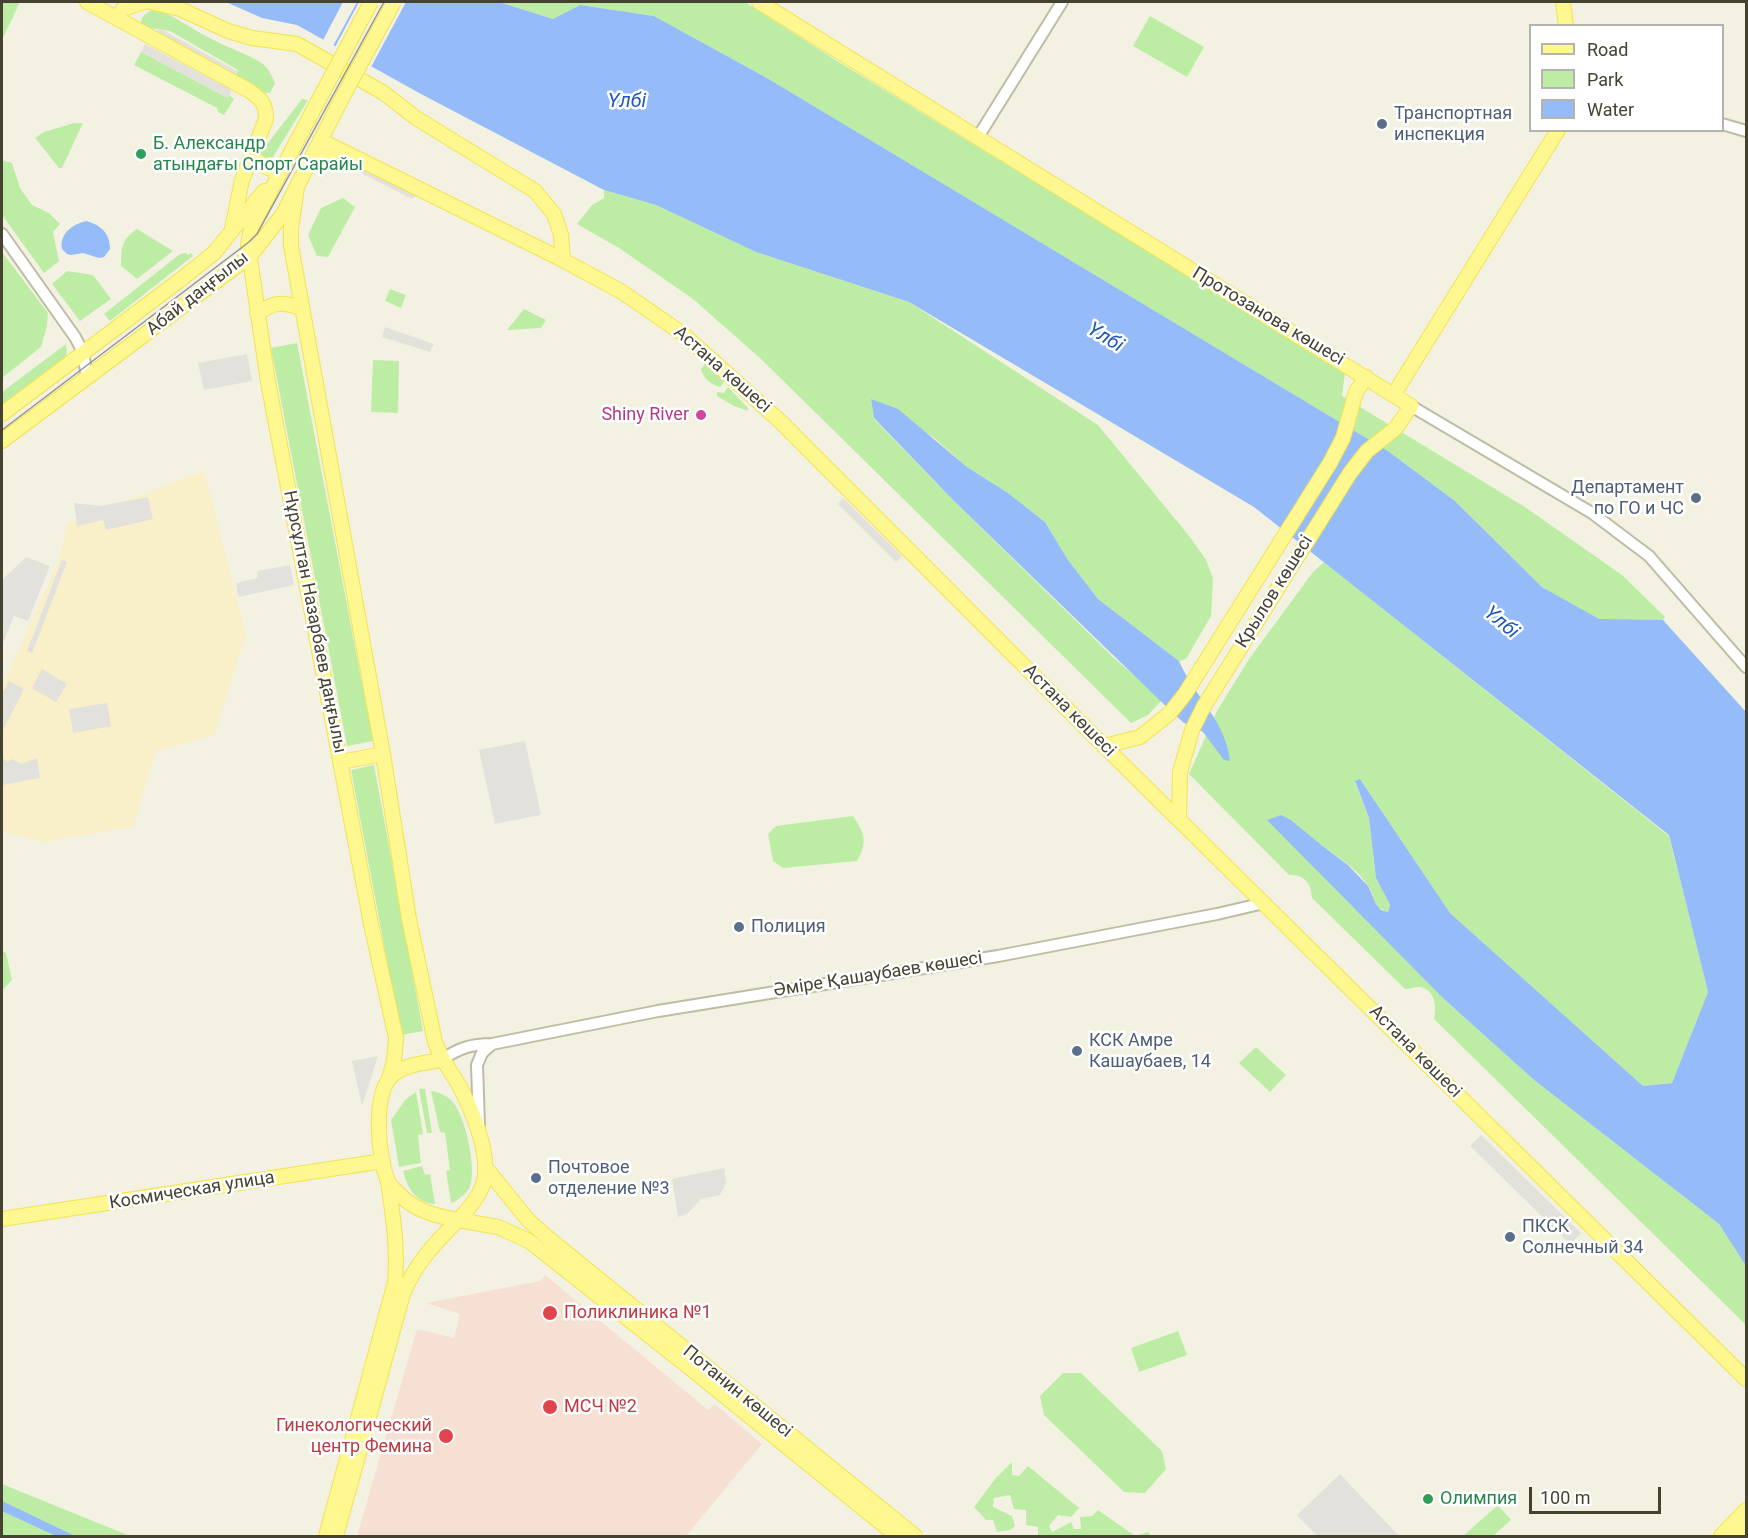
<!DOCTYPE html>
<html>
<head>
<meta charset="utf-8">
<style>
  body { margin:0 }
  #map { position:relative; width:1748px; height:1538px; overflow:hidden; background:#f3f2e2; font-family:Roboto,sans-serif }
  canvas { display:block }
  .frame { position:absolute; inset:0; border:3px solid #454232; pointer-events:none }
  .legend { position:absolute; left:1529px; top:24px; width:195px; height:108px; box-sizing:border-box; background:#fff; border:2px solid #b5b3ad; margin:0; padding:8px 10px; list-style:none; font-size:18px; color:#454232 }
  .legend li { display:flex; align-items:center; gap:12px; height:30px }
  .legend b { width:30px; border:2px solid #b5b3ad }
  .scale { position:absolute; left:1529px; top:1487px; width:132px; height:27px; box-sizing:border-box; border:3px solid #454232; border-top:0; padding-left:8px; font-size:18px; line-height:21px; white-space:nowrap; color:#454232; -webkit-text-stroke:4px #fff; paint-order:stroke }
</style>
</head>
<body>
<div id="map">
<canvas width="1748" height="1538"></canvas>
<div class="frame"></div>
<ul class="legend">
<li><b style="height:8px;background:#fff78f"></b>Road</li>
<li><b style="height:16px;background:#bdeda5"></b>Park</li>
<li><b style="height:16px;background:#95bbf8"></b>Water</li>
</ul>
<div class="scale">100 m</div>
</div>
<script>
const g = document.querySelector('canvas').getContext('2d');
g.lineJoin = 'round';
function fill(path, color) { g.fillStyle = color; g.fill(path, 'evenodd'); }
function trace(path, color, width, dash) { g.strokeStyle = color; g.lineWidth = width; g.lineCap = dash ? 'butt' : 'round'; g.setLineDash(dash || []); g.stroke(path); }
function drawText(font, color, halo, rows, align = 'center') {
  g.font = font + ' Roboto,sans-serif'; g.lineWidth = 5; g.setLineDash([]); g.textBaseline = 'middle'; g.strokeStyle = halo; g.fillStyle = color; for (const [text, x, y, turn = 0] of rows) {
    g.save(); g.translate(x, y); g.rotate((+turn || 0) * Math.PI / 180); g.textAlign = isNaN(turn) ? turn : align; if (halo) g.strokeText(text, 0, 0); g.fillText(text, 0, 0); g.restore();
  }
}
fill(new Path2D(`
  M204 471 246 635 214 735 156 751 133 827 43 842 2 831V687L60 558 67 523Z`), '#f9efc9');
fill(new Path2D(`
  M545 1275 708 1410 715 1404 762 1444 686 1536H357L417 1329 454 1338 460 1314 426 1303 540 1281Z`), '#f6dfd3');
fill(new Path2D(`
  M2 2H19V4L2 40Z
  M499 2H745L834 59 1345 372 1342 396 1525 507 1622 575 1665 617 1663 620H1599L1542 587 1455 501 1388 451 767 78 654 16 580 5 553 19Z
  M155 9C174 15 190 28 208 37 225 47 246 53 263 64 269 69 272 76 275 83L270 93C259 94 243 84 236 75L238 70 170 31 145 27 141 24C141 15 148 12 155 9Z
  M1150 16 1204 47 1187 77 1133 46Z
  M141 52 228 98 229 95 234 99 224 115 218 112 217 108 134 65Z
  M302 99 308 100 273 157 266 159 262 157 261 152Z
  M74 123H83L62 168H59L35 138 44 132Z
  M2 160 12 163 20 188 32 205 49 213 60 224 53 232 59 261 44 273 2 215Z
  M604 190 656 205 756 252 909 302 1098 425 1190 537 1206 560 1213 578 1211 616 1186 659 1179 661 1098 599 1068 560 1045 522 1008 493 967 467 933 437 871 399 874 419 954 501 1114 658 1162 700 1148 715 1131 723 761 359 693 299 619 248 577 224 592 205 604 198Z
  M343 198 355 207 328 257 317 256 308 235 321 208Z
  M137 229 173 251 137 279 121 266C122 247 120 241 137 229Z
  M2 252 48 313 47 326 41 347 2 378Z
  M186 253 188 255 191 253 193 256 110 321 104 314 180 254Z
  M67 271 93 275 111 299 80 321 52 284Z
  M390 289 406 295 401 308 385 301Z
  M524 309 546 320 541 328 507 330Z
  M297 343 373 741 347 746 271 348Z
  M66 344 67 352 65 359 2 405V392Z
  M373 360 399 361 398 413 371 412Z
  M705 364 724 382 720 387C711 385 703 378 701 369Z
  M728 387 748 408V411L734 406 717 396V392L724 393Z
  M1324 562 1669 836 1708 992 1672 1083 1643 1086 1450 913 1360 779 1355 782 1369 818 1376 878 1390 905 1388 912C1375 908 1375 899 1369 888 1359 869 1336 856 1320 844L1444 999 1534 1080 1719 1224 1746 1266V1325L1434 1019C1437 1007 1435 990 1420 987 1415 987 1409 989 1405 989L1312 898C1311 883 1305 875 1289 875L1189 774 1217 711 1249 659 1313 572Z
  M374 765 423 1031 401 1035 351 770Z
  M853 816C865 834 868 842 857 861L783 868 773 861 768 834 776 826Z
  M2 951 6 953 12 980 2 991Z
  M1256 1047 1286 1075 1270 1092 1239 1063Z
  M419 1089H425L432 1133H427Z
  M431 1091C439 1092 447 1096 452 1101 465 1114 477 1169 470 1186 468 1193 460 1198 454 1202L451 1203 446 1171 450 1170 445 1133 440 1132Z
  M416 1092 423 1134 418 1135 421 1163 399 1167 391 1120 406 1099Z
  M422 1166 425 1175 430 1174 435 1204C415 1202 408 1189 403 1171Z
  M1178 1331 1187 1355 1139 1372 1131 1348Z
  M1063 1373H1081L1162 1451 1166 1469 1145 1493 1124 1492 1044 1415 1040 1396Z
  M1012 1462V1475L1019 1476 1028 1466 1079 1508 1071 1517 1058 1515 1049 1526 1052 1532 1071 1522 1074 1529H1081L1080 1517 1092 1516 1098 1510 1135 1536 1148 1532 1151 1536H1038V1527L1026 1525V1510L1014 1509 1010 1495 994 1498 993 1507 1012 1516 1015 1526 1010 1530 997 1532 993 1520H986L974 1507 995 1479Z
  M2 1484 130 1536H2Z
  M1498 1505 1511 1520 1493 1536H1463Z`), '#bdeda5');
fill(new Path2D(`
  M159 28 237 71 234 77 156 34Z
  M145 44 232 90 228 98 141 52Z
  M354 163 418 194 412 199 355 170Z
  M385 327 434 344 430 352 382 337Z
  M247 354 252 381 204 390 198 363Z
  M148 497 153 519 106 530 103 520 77 526 74 503 101 506Z
  M843 498 902 556 896 562 838 504Z
  M26 557 50 566 28 621 14 616 2 645V580Z
  M62 560 67 562 32 653 27 651Z
  M290 565 294 585 238 597 236 583 258 578 257 571Z
  M42 669 67 684 56 702 32 688Z
  M9 681 24 689 2 732V694Z
  M107 703 111 726 73 733 69 709Z
  M525 741 541 815 495 824 479 750Z
  M2 758 8 762 12 759 21 764 37 758 40 778 2 785Z
  M378 1056 362 1106 352 1061Z
  M1481 1135 1581 1233 1570 1244 1470 1146Z
  M724 1168 726 1183 720 1195 701 1199 687 1214 678 1217 672 1179Z
  M1340 1474 1399 1536H1317L1297 1515Z`), '#e3e1db');
fill(new Path2D(`
  M226 2H499L553 19 580 5 654 16 767 78 1388 451 1455 501 1542 587 1599 619 1663 620 1746 712V1266L1719 1224 1534 1080 1444 999 1267 820 1281 815 1291 820 1320 844 1348 865 1368 886 1376 904 1381 910 1388 912 1390 905 1376 878 1369 818 1355 781 1360 779 1450 913 1643 1086 1672 1083 1708 992 1669 835 1254 507 909 302 756 252 656 205 604 190 421 94 297 25 262 18Z
  M86 221C101 225 110 233 110 249L104 257 99 258 83 253 71 255 67 254 62 249C59 234 73 224 86 221Z
  M871 399 898 409 967 467 1008 493 1045 522 1068 560 1098 599 1179 661C1194 696 1226 721 1230 761L1224 760 1203 732 1184 723 1175 715 954 501 874 418Z
  M2 1501 75 1536H56L2 1511Z`), '#95bbf8');
fill(new Path2D(`
  M343 2H357L332 48 322 42Z
  M359 2H406L370 69 334 49Z`), '#f3f2e2');
const minor = new Path2D(`
  M1722 124 1746 131
  M978 137 1062 2
  M2 234 75 337 83 352 87 378
  M1411 406 1592 513 1649 556 1746 667
  M442 1060C458 1048 472 1044 492 1044L658 1011 998 956 1217 914 1264 903
  M479 1125 477 1065 482 1053 492 1044`);
const major = new Path2D(`
  M87 2 250 91C262 100 266 104 266 119L242 180 232 229
  M150 2 180 9 228 31 252 38 297 44 384 93 416 118 535 191 554 214 561 235 563 260
  M759 2 1411 406 1396 428 1367 451 1350 473 1204 706 1192 730 1180 772 1179 820
  M1563 2 1566 26
  M117 18 123 9 144 2
  M320 140 563 260 622 292 683 334 781 422 1104 746 1746 1379
  M251 157 268 168 282 169 251 228 248 245 268 382 371 924 396 1038 394 1061 389 1078
  M307 167 328 155 347 154
  M276 176 282 169 323 92
  M297 187 291 228V246L383 754 409 919 435 1042C442 1062 453 1073 462 1091 474 1115 493 1161 482 1187 477 1200 467 1211 458 1220 436 1216 416 1211 400 1195 396 1191 390 1186 388 1181 378 1159 373 1097 390 1078 402 1064 425 1063 442 1060
  M257 314C274 302 281 301 301 308
  M1394 394 1558 130
  M2 414 180 280 214 253 264 191
  M2 441 250 256 283 214 341 100
  M1104 746 1140 737 1170 713 1185 694 1330 463 1343 438 1356 392 1366 377
  M341 762 383 754
  M486 1168 528 1220 547 1237 915 1536
  M2 1219 383 1161
  M326 1536 395 1282C398 1248 393 1216 388 1182
  M336 1536 403 1294C415 1264 435 1243 458 1220L498 1227 529 1241 690 1368 897 1536
  M1721 1536 1746 1510
  M1737 1536 1746 1527`);
trace(minor, '#bfbca4', 14);
trace(major, '#f1e352', 16);
trace(minor, '#fff', 10);
trace(major, '#fff78f', 14);
trace(new Path2D(`
  M2 430 249 242 257 234 384 2`), '#939393', 1.5);
const majorBridge = new Path2D(`
  M323 92 371 2
  M341 100 394 2`);
trace(majorBridge, '#f1e352', 16, []);
trace(majorBridge, '#fff78f', 14);
for (const [x, y, r, color] of [
  [1382,124,6,"#5c6f8a"],
  [141,154,6,"#2e9e5b"],
  [701,415,6,"#d1479c"],
  [1696,498,6,"#5c6f8a"],
  [739,927,6,"#5c6f8a"],
  [1077,1051,6,"#5c6f8a"],
  [536,1178,6,"#5c6f8a"],
  [1510,1237,6,"#5c6f8a"],
  [550,1313,8,"#e0444e"],
  [550,1407,8,"#e0444e"],
  [446,1436,8,"#e0444e"],
  [1428,1499,6,"#2e9e5b"]
]) { const dot = new Path2D(); dot.arc(x, y, r, 0, 2 * Math.PI); g.fillStyle = color; g.fill(dot); trace(dot, '#fff', 2); }
drawText('18px', '#4e5e75', '#fff', [
  ["Транспортная",1394,114],
  ["инспекция",1394,135],
  ["Департамент",1684,488,"right"],
  ["по ГО и ЧС",1684,509,"right"],
  ["Полиция",751,927],
  ["КСК Амре",1089,1041],
  ["Кашаубаев, 14",1089,1062],
  ["Почтовое",548,1168],
  ["отделение №3",548,1189],
  ["ПКСК",1522,1227],
  ["Солнечный 34",1522,1248]
], 'left');
drawText('18px', '#27864d', '#fff', [
  ["Б. Александр",153,144],
  ["атындағы Спорт Сарайы",153,165],
  ["Олимпия",1440,1499]
], 'left');
drawText('18px', '#454232', '#fff', [
  ["Абай даңғылы",198,294,-38],
  ["Протозанова көшесі",1268,317,31],
  ["Астана көшесі",722,370,41],
  ["Крылов көшесі",1275,592,-58],
  ["Нұрсұлтан Назарбаев даңғылы",314,622,79],
  ["Астана көшесі",1069,711,45],
  ["Әміре Қашаубаев көшесі",878,975,-9],
  ["Астана көшесі",1415,1052,45],
  ["Космическая улица",192,1191,-9],
  ["Потанин көшесі",737,1392,39]
]);
drawText('18px', '#b23c85', '#fff', [
  ["Shiny River",689,415]
], 'right');
drawText('18px', '#be3a42', '#fff', [
  ["Поликлиника №1",564,1313],
  ["МСЧ №2",564,1407],
  ["Гинекологический",432,1426,"right"],
  ["центр Фемина",432,1447,"right"]
], 'left');
drawText('italic 20px', '#2059bc', '#fff', [
  ["Үлбі",627,102],
  ["Үлбі",1105,338,31],
  ["Үлбі",1501,623,40]
]);
</script>
</body>
</html>
